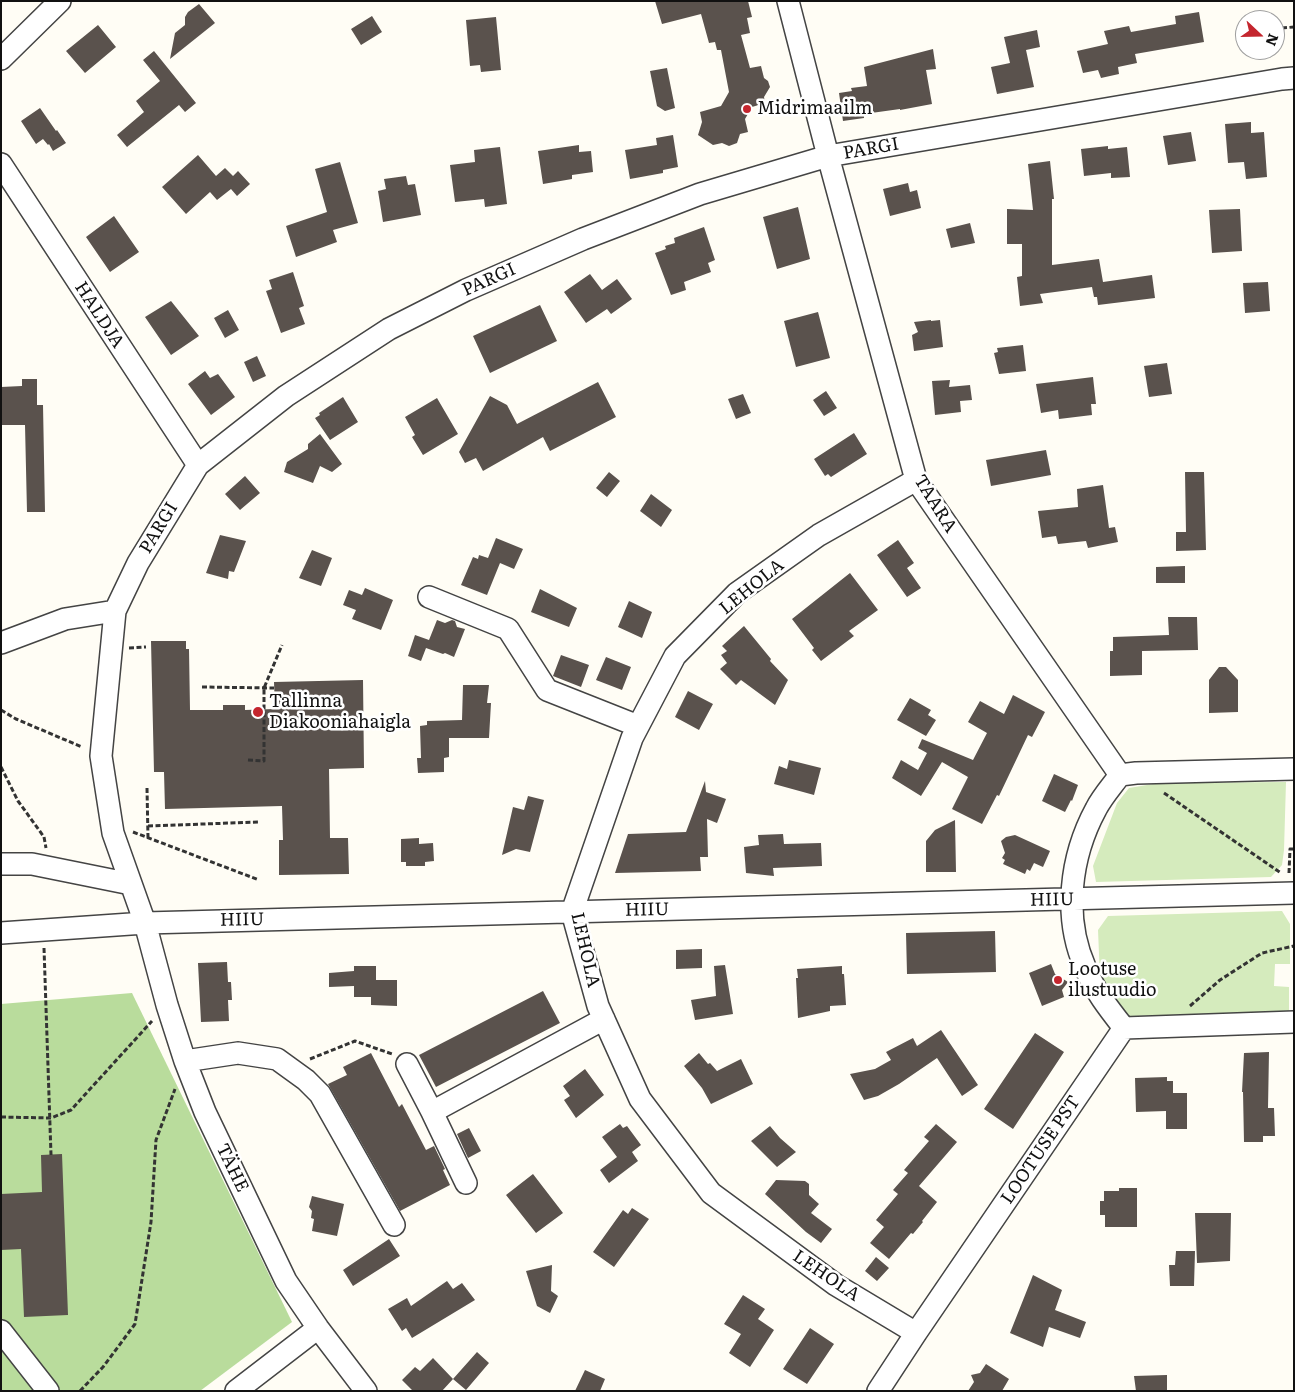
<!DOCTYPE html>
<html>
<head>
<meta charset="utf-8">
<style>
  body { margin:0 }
  #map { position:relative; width:1295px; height:1392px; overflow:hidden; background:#fffdf5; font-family:Literata,serif }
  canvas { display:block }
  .frame { position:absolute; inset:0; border:2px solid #111; pointer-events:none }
  .north { position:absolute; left:1235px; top:10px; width:50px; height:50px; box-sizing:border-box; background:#fff; border:1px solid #a0a0a0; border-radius:50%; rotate:111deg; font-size:14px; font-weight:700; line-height:20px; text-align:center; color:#111 }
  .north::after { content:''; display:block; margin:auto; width:18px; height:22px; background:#c4262e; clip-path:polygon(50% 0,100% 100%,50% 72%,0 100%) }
</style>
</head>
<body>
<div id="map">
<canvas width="1295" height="1392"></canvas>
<div class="frame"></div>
<div class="north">N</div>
</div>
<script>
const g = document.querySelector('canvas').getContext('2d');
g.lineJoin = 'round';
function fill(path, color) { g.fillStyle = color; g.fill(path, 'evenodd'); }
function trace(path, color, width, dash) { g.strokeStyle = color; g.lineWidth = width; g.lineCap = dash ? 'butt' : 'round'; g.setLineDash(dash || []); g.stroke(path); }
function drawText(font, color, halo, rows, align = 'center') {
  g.font = font + ' Literata,serif'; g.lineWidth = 5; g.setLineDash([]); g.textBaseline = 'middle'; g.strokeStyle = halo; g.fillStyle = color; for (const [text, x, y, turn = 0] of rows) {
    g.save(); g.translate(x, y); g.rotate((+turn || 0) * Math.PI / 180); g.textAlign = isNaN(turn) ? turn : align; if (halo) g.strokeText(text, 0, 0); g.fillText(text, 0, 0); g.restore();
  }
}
fill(new Path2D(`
  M1286 782 1284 850 1282 865 1271 877 1096 882 1093 866 1117 803 1129 788 1159 783Z
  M1282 911 1290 924V964H1275L1274 986 1289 987V1014L1130 1016 1112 1001 1100 978 1098 930 1108 916Z`), '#d5ebbd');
fill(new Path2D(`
  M132 993 292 1322 200 1391H1V1004Z`), '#b9dc9c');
fill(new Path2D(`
  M655 1H748L752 17 747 18 750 33 741 35 750 68 761 66 764 78 768 81 770 87 764 97 765 103 752 107 745 119 748 132 740 134 737 143 729 146 722 143 713 145 698 135 702 122 700 112 721 106 729 92 721 50H717L715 42 709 43 701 14 662 24Z
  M199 4 215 23 170 59 175 33 185 25V17L188 12Z
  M1199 12 1204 42 1135 54 1137 63 1118 67 1119 74 1101 78 1098 70 1083 73 1077 51 1108 44 1104 31 1129 26 1131 32 1176 24 1175 16Z
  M372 16 382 32 361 45 351 29Z
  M496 17 501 70 481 72 480 65 470 66 466 20Z
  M98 25 116 47 85 73 66 51Z
  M1037 30 1040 47 1026 50 1034 87 997 94 991 67 1010 63 1004 37Z
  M933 49 936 69 926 70 932 104 900 110V109L864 114V118L843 121 839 93 852 91 851 88 867 86 864 67Z
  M154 51 196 103 185 112 179 105 127 147 117 135 144 112 136 101 160 81 143 60Z
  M667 68 675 108 665 111 657 106 650 71Z
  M40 108 56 131 57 130 66 143 53 151 49 144 48 145 43 139 36 144 21 121Z
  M1251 122V133L1264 132 1267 177 1246 179 1244 162 1228 163 1225 124Z
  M1191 132 1196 161 1168 165 1163 136Z
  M673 135 678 167 663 170V173L630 179 625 150 657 145 656 138Z
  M579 145V152L591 151 593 172 572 175V179L543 184 538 151Z
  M1108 146V149L1127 147 1130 177 1111 178V173L1084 176 1081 149Z
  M500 147 507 204 485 207 484 199 455 202 450 165 475 162 474 150Z
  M198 155 216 176 225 168 233 176 238 171 250 184 237 196 231 189 217 200 210 192 186 214 162 187Z
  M1050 161 1054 199H1052V265L1099 259 1103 282 1152 275 1155 298 1098 305 1097 297H1094L1092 287 1040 294 1043 303 1020 306 1017 277 1022 276V244H1007V209L1033 210 1028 164Z
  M340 162 358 223 333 230 337 242 296 257 286 226 327 212 315 169Z
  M406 176 408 185 415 184 421 215 383 222 378 191 386 189 384 179Z
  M908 183 910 192 917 190 921 208 890 216 883 189Z
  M798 207 810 259 777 269 763 217Z
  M1240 209 1242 251 1212 253 1209 210Z
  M114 216 139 252 110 272 86 237Z
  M970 223 975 243 951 248 946 229Z
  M704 227 715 260 708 263 711 272 684 282 686 290 671 295 655 253 666 249 665 246 675 243 674 238Z
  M293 272 304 306 299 308 305 324 281 333 266 291 272 289 269 280Z
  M590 274 602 290 617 279 632 299 611 314 607 309 586 323 564 292Z
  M1268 282 1270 311 1245 313 1243 283Z
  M171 301 199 336 171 355 145 317Z
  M540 305 557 341 490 373 473 336Z
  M228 310 239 330 225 338 214 318Z
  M818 312 830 358 796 367 784 321Z
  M931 320V321L940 320 943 347 914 351 912 335 918 332 914 322Z
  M1023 345 1026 371 999 374 994 353 998 352 997 348Z
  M257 356 266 376 253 382 244 362Z
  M1167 363 1172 394 1149 397 1144 366Z
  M205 371 210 378 218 374 235 397 211 415 188 384Z
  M1093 377 1096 404H1091L1092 415 1059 419 1058 410 1041 413 1036 384Z
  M22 379H37V405H43L45 512H27L25 425H1V387L22 386Z
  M950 380 949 387 970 385 972 400 960 401 961 412 935 415 932 381Z
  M598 382 616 417 550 451 543 437 483 471 476 458 465 463 459 452 490 396 507 405 517 424Z
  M826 391 837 408 824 416 813 400Z
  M743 394 751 413 736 419 728 399Z
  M343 397 358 422 330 440 315 418 320 415 319 413Z
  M437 398 458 434 423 455 412 437 415 435 405 417Z
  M854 433 867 454 831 477 828 474 825 476 814 459Z
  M320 434 342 464 332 472 320 466 313 483 284 472 287 462 308 449V444Z
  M1046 450 1051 475 991 486 986 460Z
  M609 472 620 481 607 497 596 488Z
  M1185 472H1204L1206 550 1176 551V532H1186Z
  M245 476 260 493 240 510 225 494Z
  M1103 485 1109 528 1115 527 1118 542 1088 548 1086 541 1058 544 1056 536 1042 538 1038 511 1078 507 1077 489Z
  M651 494 672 510 661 527 640 511Z
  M220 535 246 541 234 572 229 571 228 579 206 573Z
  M496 538 523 549 514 569 500 563 487 595 461 585 473 557 478 559 479 555 488 558Z
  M898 540 914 563 907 568 921 588 907 597 877 555Z
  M312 550 332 558 321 586 299 578Z
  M1185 566V583H1156V567Z
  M850 573 878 610 849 631 854 636 821 661 812 650 814 648 792 619Z
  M365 588 393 600 381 630 352 619 356 610 343 605 349 590 362 595Z
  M540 589 577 608 569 627 531 612Z
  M629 601 652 612 642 638 618 627Z
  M1168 617H1197L1198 650 1142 651V675L1110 676V651H1113V637L1169 635Z
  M437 620 445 623 452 620 455 621 457 627 465 629 454 657 445 653 443 654 426 648 421 661 408 656 415 635 429 640Z
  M744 626 771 659 770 661 788 680 775 705 741 680 736 685 720 669 727 663 721 655 727 651 722 646Z
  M151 641H186V649H189L190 710H223V705H245V710L275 709 274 682 363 680 364 768 329 769 330 838H348L349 874 279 875V840H283L282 806 165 809 164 772H154Z
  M561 655 589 665 581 687 553 676Z
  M606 657 631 667 622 690 596 680Z
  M1219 667H1226L1238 680V712L1209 713V680Z
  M463 685H489L487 703H491L489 738H449V757L444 758V772L418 773 417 758H421L420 726 427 725V721L462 720Z
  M688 691 713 704 699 730 675 717Z
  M1013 695 1045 712 1032 737 1028 735 999 796 997 795 982 824 952 809 968 777 942 762 921 796 892 778 901 760 918 770 927 753 918 748 922 739 973 760 987 733 968 722 980 701 1004 714Z
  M910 698 931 710 928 715 936 720 926 736 897 720Z
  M789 760 821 768 814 795 774 784 779 766 787 769Z
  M1054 774 1078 785 1072 801 1071 800 1065 812 1042 801Z
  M705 781 706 792 726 799 717 823 707 819 708 857H700L701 871 615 873 628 834 686 832Z
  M528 796 544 800 530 852 516 849 502 855 513 807 524 810Z
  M955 820 956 872H926V841L935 830Z
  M783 834 784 844 821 843 822 866 773 868 774 876 746 873 744 847 759 845 758 835Z
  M1015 835 1050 851 1043 867 1034 863 1030 871 1027 869 1025 874 1003 864 1005 860 1002 858 1005 853 1001 841 1006 837Z
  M419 838V844L433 843 434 861 425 862V866H406V862H401V839Z
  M995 931 996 972 907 974 906 933Z
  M702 949V968L676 969V950Z
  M227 962 228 982H231L232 1000H228L229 1021 201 1022 198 963Z
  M1051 964 1055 974 1068 982 1062 990 1064 997 1042 1006 1029 973Z
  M725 965 733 1014 695 1020 691 1000 716 996 714 966Z
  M354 966H376V980H397V1006L371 1005V997H354V986L329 987V973L354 971Z
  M842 966V974H844L846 1005 830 1006V1011L798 1018 796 978H798L797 969Z
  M543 991 560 1023 436 1087 419 1055Z
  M941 1030 978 1085 962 1096 937 1058 899 1084 878 1096 864 1100 850 1074 875 1069 891 1060 886 1052 913 1038 917 1046Z
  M1035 1033 1064 1052 1013 1129 984 1109Z
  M1269 1052 1268 1108H1274L1275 1136H1263V1142H1244L1243 1092H1242L1244 1053Z
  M371 1053 399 1107 402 1104 426 1150 434 1146 445 1169 443 1170 450 1185 400 1211 328 1084 347 1075 343 1067Z
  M699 1053 708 1064 710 1063 717 1071 741 1059 753 1084 711 1104 702 1088 684 1066Z
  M585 1069 604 1095 576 1118 564 1100 570 1096 563 1086Z
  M1167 1077V1081H1173V1093H1187V1129H1166V1111L1136 1112 1135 1078Z
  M620 1124 623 1128 627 1126 641 1145 632 1152 638 1161 609 1183 600 1170 617 1157 602 1137Z
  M936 1124 957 1142 919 1186 937 1202 922 1221 923 1222 913 1234 911 1233 889 1259 870 1243 884 1227 876 1220 898 1194 893 1190 908 1173 904 1170 929 1141 924 1137Z
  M770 1126 780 1138 796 1152 777 1167 751 1141Z
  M469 1128 481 1151 468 1158 457 1134Z
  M62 1154 68 1315 24 1317 21 1249 1 1250V1194L42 1192 41 1155Z
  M533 1174 563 1213 536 1233 506 1195Z
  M776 1180 805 1181 809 1184V1195L819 1204 811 1213 832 1229 821 1243 806 1232 765 1194Z
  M1119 1188H1137V1227H1105V1215H1100V1201H1104V1191H1119Z
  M312 1196 344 1204 337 1236 312 1231 314 1219 311 1218 312 1211 309 1207Z
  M632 1208 649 1219 614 1267 593 1252 623 1210 628 1214Z
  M1195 1213H1231L1230 1261 1197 1263Z
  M389 1239 400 1256 353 1286 343 1270Z
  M1176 1251H1195L1194 1286H1170L1169 1265H1175Z
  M876 1257 889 1268 877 1281 865 1271Z
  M552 1265 551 1291 558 1296 550 1313 537 1306 526 1271Z
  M1033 1275 1062 1290 1055 1310 1086 1322 1080 1338 1049 1327 1043 1347 1010 1333Z
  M447 1281 453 1289 462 1283 475 1300 412 1338 406 1328 402 1331 388 1309 407 1298 411 1306Z
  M743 1295 765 1309 758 1319 774 1330 750 1367 729 1353 741 1334 724 1324Z
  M810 1328 834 1344 807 1384 783 1369Z
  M477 1352 489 1363 466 1390 453 1379 442 1391H413L402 1380 415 1367 420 1371 433 1358 453 1379Z
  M986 1364 1009 1379 1002 1391H968L974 1382 971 1375 980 1373Z
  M585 1370 605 1379 600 1391H575Z
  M1167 1375V1391H1136L1134 1376Z`), '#5a524d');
const minor = new Path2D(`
  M788 1 828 156 916 480 1120 775
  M1 59 60 1
  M1 164 198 465
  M916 480 819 535 737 593 675 656 632 738 572 912 598 1006 640 1099 711 1193 836 1285 916 1333
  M429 597 508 629 547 690 638 726
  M1 643 65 619 115 611
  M1120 775C1112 786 1102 797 1096 809 1070 857 1063 917 1085 967 1094 990 1109 1009 1124 1028
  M1120 775 1136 773 1294 769
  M1 864H32L131 884
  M1 933 145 923 1294 893
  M1124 1028 1294 1022
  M185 1061 238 1053 277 1059 306 1080 320 1094 394 1225
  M407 1064 432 1112
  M466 1183 432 1112 604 1019
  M1 1331 48 1391
  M236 1391 318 1328
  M366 1391 318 1328 286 1281 205 1112 185 1061 167 1005 145 923 113 833 101 756 115 611 138 563 198 465 286 396 389 329 466 290 583 239 700 194 828 156 1282 79 1294 78
  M878 1391 916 1333 1124 1028`);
trace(minor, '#444', 24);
trace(new Path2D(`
  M1282 28 1294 27
  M129 648 146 647
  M202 687 274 688
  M1 710 16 719 82 747
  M248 760 264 761V688L282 645
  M1 767 18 801 44 837 46 848
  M147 788 148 838
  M1164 793 1281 873
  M148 826 259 822
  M133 832 259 880
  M1289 873 1290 849H1294
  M44 948 51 1155
  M1190 1006 1220 980 1262 953 1294 946
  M310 1059 355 1041 392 1054
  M1 1117 51 1118 71 1110 152 1021
  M80 1391 103 1367 135 1324 151 1222 156 1140 175 1089`), '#333', 3, [5, 2.5]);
trace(minor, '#fff', 21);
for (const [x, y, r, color] of [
  [747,109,5,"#c4262e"],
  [258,712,6,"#c4262e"],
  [1058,980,5,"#c4262e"]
]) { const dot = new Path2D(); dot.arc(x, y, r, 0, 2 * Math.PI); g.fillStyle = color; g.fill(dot); trace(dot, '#fff', 2); }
drawText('18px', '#111', '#fff', [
  ["Midrimaailm",757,109],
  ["Tallinna",269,702],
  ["Diakooniahaigla",269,723],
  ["Lootuse",1068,970],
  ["ilustuudio",1068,991]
], 'left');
drawText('18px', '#111', '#fff', [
  ["PARGI",871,149,-10],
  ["PARGI",489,280,-24],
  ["HALDJA",99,315,57],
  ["TAARA",935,504,58],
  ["PARGI",159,528,-59],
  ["LEHOLA",752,587,-39],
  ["HIIU",1052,900,-1],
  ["HIIU",647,910,-1],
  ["HIIU",242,920,-1],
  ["LEHOLA",585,950,77],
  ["LOOTUSE PST",1041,1150,-56],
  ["TÄHE",232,1168,64],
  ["LEHOLA",826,1276,34]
]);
</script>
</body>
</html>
